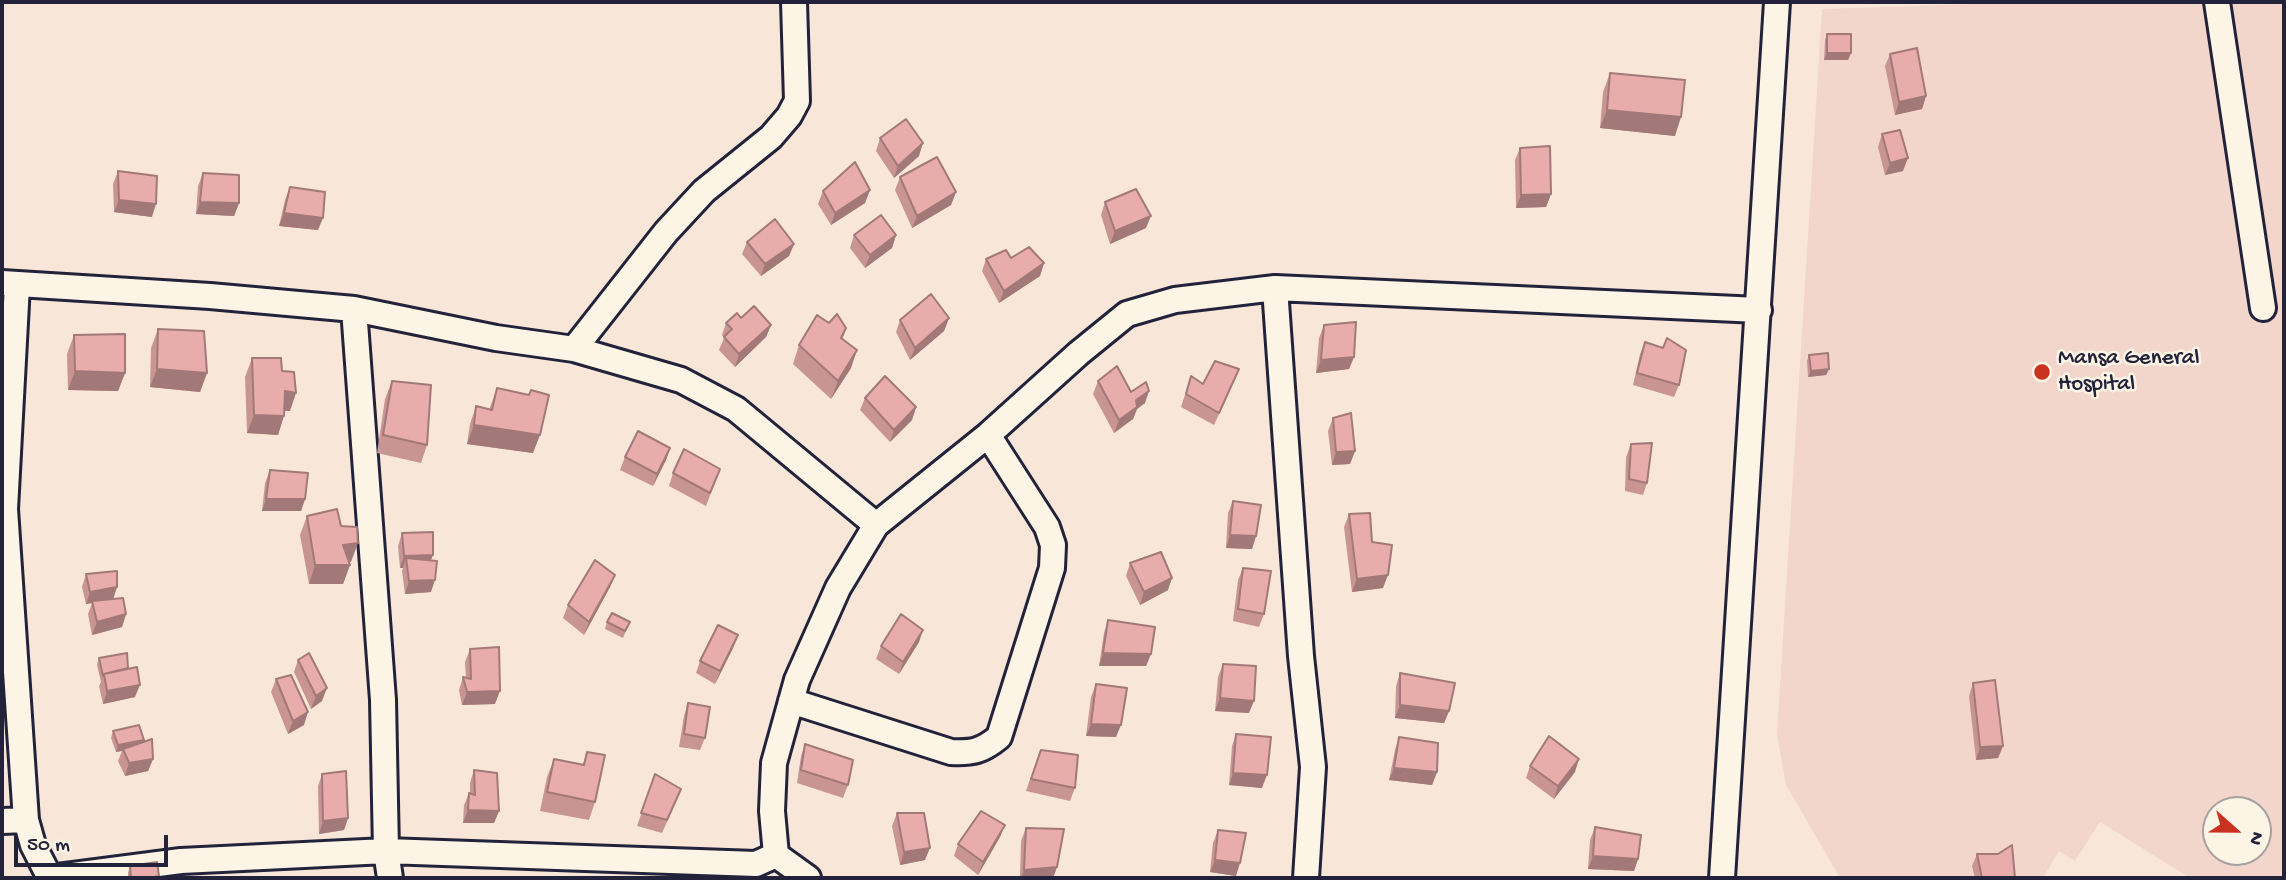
<!DOCTYPE html>
<html>
<head>
<meta charset="utf-8">
<style>
  body { margin:0 }
  #map { position:relative; width:2286px; height:880px; overflow:hidden; background:#f8e7d9; font-family:"Gochi Hand",sans-serif }
  canvas { display:block }
  .frame { position:absolute; inset:0; border:4px solid #22223b; pointer-events:none }
  .north { position:absolute; left:2202px; top:796px; width:70px; height:70px; box-sizing:border-box; background:#fcf5e5; border:2px solid #a5a1a1; border-radius:50%; rotate:111deg; font-size:19px; font-weight:700; line-height:28px; text-align:center; color:#22223b }
  .north::after { content:''; display:block; margin:auto; width:24px; height:32px; background:#c8321e; clip-path:polygon(50% 0,100% 100%,50% 72%,0 100%) }
  .scale { position:absolute; left:14px; top:835px; width:154px; height:32px; box-sizing:border-box; border:4px solid #22223b; border-top:0; padding-left:9px; font-size:21px; line-height:24px; white-space:nowrap; color:#22223b; -webkit-text-stroke:5px #fcf5e5; paint-order:stroke }
</style>
</head>
<body>
<div id="map">
<canvas width="2286" height="880"></canvas>
<div class="frame"></div>
<div class="north">N</div>
<div class="scale">50 m</div>
</div>
<script>
const g = document.querySelector('canvas').getContext('2d');
g.lineJoin = 'round';
function fill(path, color) { g.fillStyle = color; g.fill(path, 'evenodd'); }
function trace(path, color, width, dash) { g.strokeStyle = color; g.lineWidth = width; g.lineCap = dash ? 'butt' : 'round'; g.setLineDash(dash || []); g.stroke(path); }
function drawText(font, color, halo, rows, align = 'center') {
  g.font = font + ' "Gochi Hand",sans-serif'; g.lineWidth = 5; g.setLineDash([]); g.textBaseline = 'middle'; g.strokeStyle = halo; g.fillStyle = color; for (const [text, x, y, turn = 0] of rows) {
    g.save(); g.translate(x, y); g.rotate((+turn || 0) * Math.PI / 180); g.textAlign = isNaN(turn) ? turn : align; if (halo) g.strokeText(text, 0, 0); g.fillText(text, 0, 0); g.restore();
  }
}
fill(new Path2D(`
  M2034 2H2284V878H2190L2100 822 2075 861 2059 851 2043 878H1840L1786 785 1777 734 1822 9ZM2216 810H2258V852H2216Z`), '#f3d6cb');
const minor = new Path2D(`
  M2217 2 2263 308
  M2 283 210 296 354 309 496 338 574 349 681 380 736 409 876 525
  M17 285 5 509 26 820 33 845 50 878
  M354 309 383 700 386 851 390 878
  M574 349 666 232 704 191 771 137 789 116 797 101 794 2
  M791 701 951 752C973 753 982 751 999 737L1052 568 1053 545 1047 527 988 435
  M2 821 26 820
  M50 878 181 861 386 851 756 864 776 855
  M808 878 776 855 772 811 774 763 797 680 838 588 876 525 988 435 1079 353 1127 314 1175 300 1275 288
  M1306 878 1313 767 1301 656 1275 288 1759 310
  M1722 878 1777 2`);
trace(minor, '#22223b', 30);
trace(minor, '#fcf5e5', 24);
fill(new Path2D(`
  M1827 34 1851 53 1848 60H1824L1825 40Z
  M1890 54 1926 96 1922 109 1895 115 1885 66Z
  M1610 73 1675 136 1600 128 1603 92Z
  M1882 134 1903 171 1885 175 1878 147Z
  M880 138 919 156 894 178 876 151Z
  M1520 148 1551 194 1546 207 1516 208 1515 160Z
  M118 171 152 217 114 212 113 184Z
  M203 173 239 203 234 216 196 214 198 186Z
  M900 177 956 192 951 205 912 228 895 190Z
  M290 187 318 230 279 226 285 200Z
  M870 190 865 203 831 225 818 204 823 191Z
  M1105 202 1146 228 1110 244 1101 215Z
  M854 235H896L892 248 865 268 850 248Z
  M747 242 794 244 789 256 761 276 742 254Z
  M1011 258 1044 263 1040 276 999 303 982 271 986 259Z
  M741 318 771 325 766 337 735 367 719 350 724 338 722 335 726 323Z
  M949 318 944 331 910 360 896 332 900 320Z
  M829 323 846 328 843 338 851 368 831 399 793 364 799 345Z
  M1324 325 1354 357 1349 369 1316 373 1319 338Z
  M158 329 207 373 200 392 150 387 151 348Z
  M74 335 125 373 118 391 68 390 67 354Z
  M1645 342 1679 385 1674 397 1633 385 1640 354Z
  M1809 355 1829 369 1826 375 1808 377 1807 361Z
  M252 358 282 371 290 411H285L278 435 247 433 245 377Z
  M1191 376 1203 384 1234 381 1214 425 1181 407Z
  M392 381 427 445 421 463 377 453 385 399Z
  M1098 381 1131 392 1145 403 1137 409 1133 419 1114 433 1093 394Z
  M497 388 533 453 467 444 470 424 476 406 489 410Z
  M865 398 916 407 912 420 890 442 860 410Z
  M1333 418 1355 451 1350 464 1332 465 1328 431Z
  M1631 444 1647 483 1643 495 1625 491 1626 457Z
  M670 448 666 460 653 486 620 470 625 457Z
  M720 469 706 506 669 486 673 473Z
  M270 470 305 499 301 511H262L265 483Z
  M1233 501 1256 536 1252 549 1226 548 1228 513Z
  M1349 514 1383 588 1352 592 1344 527Z
  M307 516 341 526 351 562H349L350 565 343 584H309L300 535Z
  M402 533 431 560V592L405 594 402 571 403 568H400L398 546Z
  M1130 563 1168 590 1140 605 1126 576Z
  M1243 568 1264 614 1259 627 1233 621 1238 580Z
  M86 574 113 599 126 614 122 627 92 635 88 614 92 603 86 604 82 587Z
  M615 575 610 587 584 635 563 618 568 605Z
  M1108 620 1151 654 1146 666H1099L1104 633Z
  M607 622H630L623 638 605 629Z
  M738 635 733 648 715 684 696 673 700 661Z
  M919 642 899 674 876 659 881 646Z
  M470 649 495 704 462 705 459 690 463 677 466 678 465 662Z
  M99 658 128 669 135 697 103 704 99 686 101 682 97 665Z
  M298 660 322 701 311 709 294 672Z
  M1223 664 1249 713 1215 711 1218 677Z
  M1400 673 1449 711 1444 723 1395 718 1396 686Z
  M276 679 304 725 288 734 271 692Z
  M1973 683 2003 746 1998 758 1976 760 1969 696Z
  M1096 684 1116 737 1086 736 1091 697Z
  M688 703 705 738 700 750 679 747 684 716Z
  M113 731 144 740 143 742 153 759 148 771 125 776 118 761 122 751 116 752 111 738Z
  M1236 734 1262 788 1229 785 1232 746Z
  M1399 737 1437 772 1432 785 1389 780 1395 750Z
  M805 744 848 785 843 798 797 783 801 756Z
  M1040 750 1075 788 1070 801 1026 791Z
  M587 752 595 802 589 820 540 811 547 777 554 759 583 764Z
  M1530 766 1575 772 1554 799 1526 778Z
  M474 770 499 811 494 823H463L464 805 469 793H470V783Z
  M322 774 348 818 344 830 319 834 318 786Z
  M655 774 676 802 662 833 637 826Z
  M897 813 925 860 900 865 892 826Z
  M1595 827 1638 859 1634 871 1588 869 1590 840Z
  M1026 828 1057 867 1053 878H1020L1021 841Z
  M1218 830 1236 876 1210 872 1213 843Z
  M1000 837 978 875 954 856 958 844Z
  M1977 854 2015 878H1975L1972 866Z
  M130 866 159 876 158 878H128V873Z`), '#c89593');
fill(new Path2D(`
  M1827 53H1851L1848 60H1824Z
  M1926 96 1922 109 1895 115 1899 102Z
  M1607 110 1681 117 1675 136 1600 128Z
  M923 143 919 156 894 178 898 166Z
  M1908 158 1903 171 1885 175 1890 163Z
  M870 190 865 203 831 225 835 213Z
  M956 192 951 205 912 228 917 216Z
  M1551 194 1546 207 1516 208 1521 195Z
  M119 200 156 204 152 217 114 212Z
  M200 202 239 203 234 216 196 214Z
  M284 213 323 218 318 230 279 226Z
  M1151 216 1146 228 1110 244 1115 231Z
  M896 235 892 248 865 268 870 255Z
  M794 244 789 256 761 276 765 264Z
  M1044 263 1040 276 999 303 1004 291Z
  M949 318 944 331 910 360 915 348Z
  M771 325 766 337 735 367 739 354Z
  M857 350 851 368 831 399 838 381Z
  M1354 357 1349 369 1316 373 1321 360Z
  M157 369 207 373 200 392 150 387Z
  M1829 369 1826 375 1808 377 1811 371Z
  M75 371 125 373 118 391 68 390Z
  M285 391 296 393 290 411 278 410Z
  M1149 391 1145 403 1137 409 1133 419 1114 433 1119 420 1136 400Z
  M916 407 912 420 890 442 894 430Z
  M254 415 284 416 278 435 247 433Z
  M474 425 540 435 533 453 467 444Z
  M670 448 666 460 653 486 657 474Z
  M1355 451 1350 464 1332 465 1336 452Z
  M266 499H305L301 511H262Z
  M1230 535 1256 536 1252 549 1226 548Z
  M358 543 351 562 336 563 343 545Z
  M433 555 428 568 406 558 403 568H400L404 556Z
  M315 565H350L343 584H309Z
  M615 575 610 587 584 635 589 622Z
  M1388 575 1383 588 1352 592 1357 579Z
  M1172 578 1168 590 1140 605 1144 592Z
  M435 580 431 592 405 594 409 581Z
  M117 587 113 600 92 601V603L86 604 90 592Z
  M126 614 122 627 92 635 97 622Z
  M923 630 919 642 899 674 903 662Z
  M738 635 733 648 715 684 720 671Z
  M1103 653 1151 654 1146 666H1099Z
  M140 685 135 697 103 704 107 691Z
  M327 688 322 701 311 709 316 696Z
  M500 691 495 704 462 705 467 692Z
  M1220 698 1254 701 1249 713 1215 711Z
  M1400 705 1449 711 1444 723 1395 718Z
  M308 712 304 725 288 734 293 721Z
  M1091 724 1121 725 1116 737 1086 736Z
  M144 740 141 747 123 749 122 751 116 752 118 745Z
  M2003 746 1998 758 1976 760 1980 747Z
  M153 759 148 771 125 776 129 763Z
  M1579 759 1575 772 1554 799 1558 786Z
  M1394 768 1437 772 1432 785 1389 780Z
  M1233 773 1267 775 1262 788 1229 785Z
  M468 810 499 811 494 823H463Z
  M348 818 344 830 319 834 323 821Z
  M1005 825 1000 837 978 875 983 862Z
  M930 848 925 860 900 865 904 852Z
  M1593 856 1638 859 1634 871 1588 869Z
  M1215 860 1240 863 1236 876 1210 872Z
  M1057 867 1053 878H1021L1024 870Z`), '#a27978');
const building = new Path2D(`
  M1827 34H1851V53H1827Z
  M1917 48 1926 96 1899 102 1890 54Z
  M1610 73 1685 80 1681 117 1607 110Z
  M906 119 923 143 898 166 880 138Z
  M1900 130 1908 158 1890 163 1882 134Z
  M1550 146 1551 194 1521 195 1520 148Z
  M937 157 956 192 917 216 900 177Z
  M855 162 870 190 835 213 823 191Z
  M118 171 157 176 156 204 119 200Z
  M203 173 239 175V203L200 202Z
  M290 187 325 192 323 218 284 213Z
  M1136 189 1151 216 1115 231 1105 202Z
  M881 215 896 235 870 255 854 235Z
  M775 219 794 244 765 264 747 242Z
  M1029 247 1044 263 1004 291 986 259 1006 250 1011 258Z
  M931 294 949 318 915 348 900 320Z
  M754 306 771 325 739 354 724 337 732 329 726 323 737 313 741 318Z
  M837 314 846 328 841 338 857 350 838 381 799 345 817 315 829 323Z
  M1356 322 1354 357 1321 360 1324 325Z
  M158 329 204 331 207 373 157 369Z
  M125 334V373L75 371 74 335Z
  M1667 338 1686 350 1679 385 1637 373 1645 342 1663 348Z
  M1828 353 1829 369 1811 371 1809 355Z
  M252 358H281L282 371 294 372 296 393 285 391 284 416 254 415Z
  M1215 361 1239 369 1219 413 1186 394 1191 376 1203 384Z
  M1117 366 1131 392 1146 382 1149 391 1136 400 1137 407 1119 420 1098 381Z
  M885 376 916 407 894 430 865 398Z
  M392 381 431 385 427 445 383 435Z
  M497 388 529 395 531 390 549 395 540 435 474 425 476 406 492 410Z
  M1351 413 1355 451 1336 452 1333 418Z
  M638 431 670 448 657 474 625 457Z
  M1652 443 1647 483 1629 479 1631 444Z
  M684 449 720 469 710 493 673 473Z
  M270 470 308 473 305 499H266Z
  M1233 501 1261 505 1256 536 1230 535Z
  M337 509 341 526 357 527 358 543 343 545 350 565H315L307 516Z
  M1370 513 1372 542 1392 545 1388 575 1357 579 1349 514Z
  M433 532V555L404 556 402 533Z
  M1161 552 1172 578 1144 592 1130 563Z
  M406 558 437 561 435 580 409 581Z
  M595 560 615 575 589 622 568 605Z
  M1243 568 1271 571 1264 614 1238 609Z
  M117 571V587L90 592 86 574Z
  M123 598 126 614 97 622 92 601Z
  M612 613 630 622 625 631 607 622Z
  M901 614 923 630 903 662 881 646Z
  M1108 620 1155 627 1151 654 1103 653Z
  M718 625 738 635 720 671 700 661Z
  M499 647 500 691 467 692 463 677 471 679 470 649Z
  M127 653 128 668 104 674 103 676 99 658Z
  M309 653 327 688 316 696 298 660Z
  M1223 664 1256 666 1254 701 1220 698Z
  M137 667 140 685 107 691 104 674Z
  M1400 673 1455 683 1449 711 1400 705Z
  M291 675 308 712 293 721 276 679Z
  M1995 680 2003 746 1980 747 1973 683Z
  M1096 684 1127 688 1121 725 1091 724Z
  M688 703 710 707 705 738 684 734Z
  M139 725 144 740 118 745 113 731Z
  M1236 734 1271 737 1267 775 1233 773Z
  M1549 736 1579 759 1558 786 1530 766Z
  M1399 737 1438 743 1437 772 1394 768Z
  M152 739 153 759 129 763 123 749Z
  M805 744 853 760 848 785 801 770Z
  M1041 750 1078 755 1075 788 1031 779Z
  M587 752 605 755 595 802 547 792 554 759 584 765Z
  M474 770 497 773 499 811 468 810 469 793 475 795Z
  M346 771 348 818 323 821 322 774Z
  M655 774 681 789 667 820 641 813Z
  M981 811 1005 825 983 862 958 844Z
  M897 813H924L930 848 904 852Z
  M1595 827 1641 835 1638 859 1593 856Z
  M1026 828 1064 829 1057 867 1024 870Z
  M1218 830 1246 833 1240 863 1215 860Z
  M2012 845 2015 878H1982L1977 854H1998Z
  M157 862 159 876 149 878H131L130 866Z`);
fill(building, '#e8adab');
trace(building, '#a27978', 2);
for (const [x, y, r, color] of [
  [2042,372,9,"#c8321e"]
]) { const dot = new Path2D(); dot.arc(x, y, r, 0, 2 * Math.PI); g.fillStyle = color; g.fill(dot); trace(dot, '#fcf5e5', 2.5); }
drawText('23px', '#22223b', '#fcf5e5', [
  ["Mansa General",2058,359],
  ["Hospital",2058,385]
], 'left');
</script>
</body>
</html>
